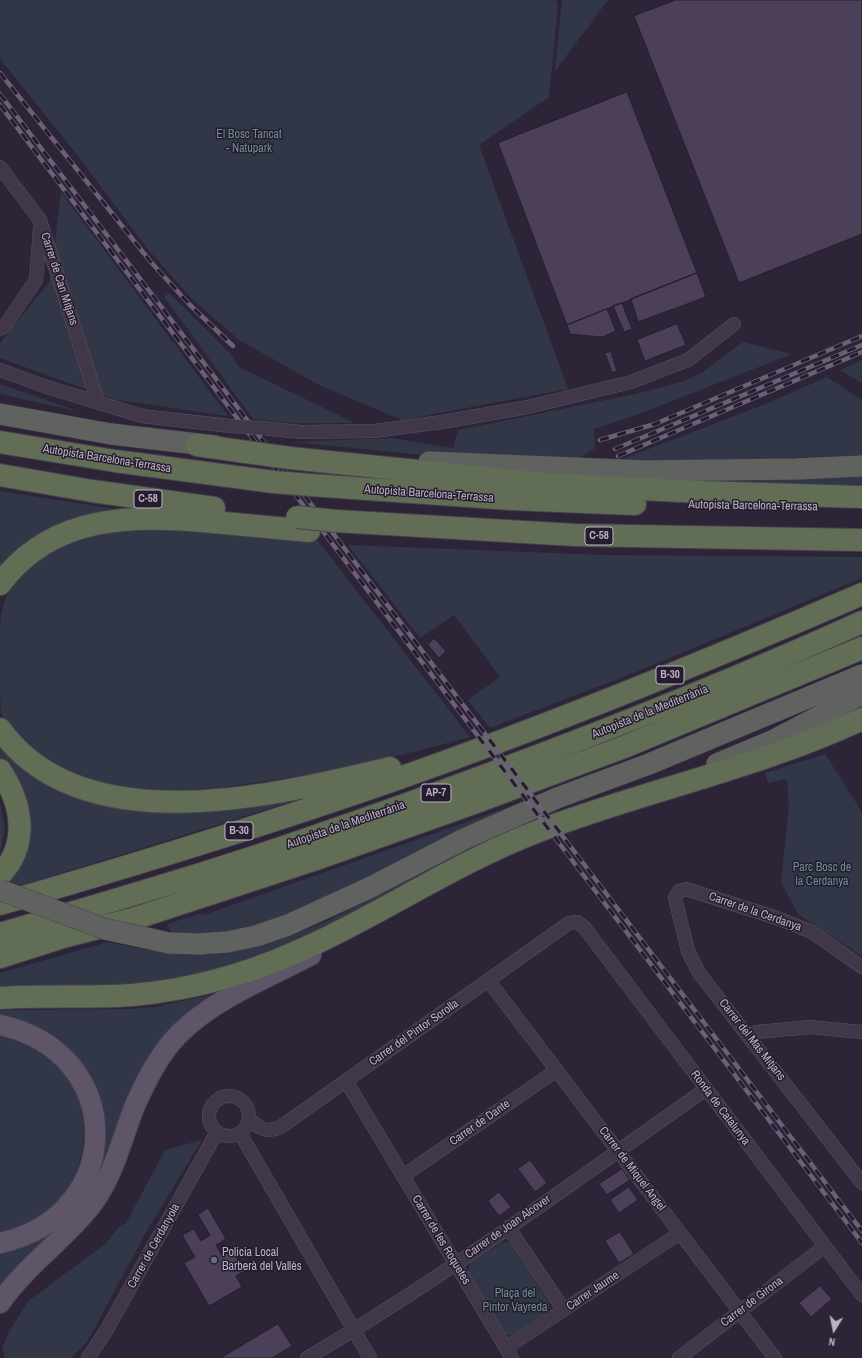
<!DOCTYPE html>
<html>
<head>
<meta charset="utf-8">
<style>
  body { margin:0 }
  #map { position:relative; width:862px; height:1358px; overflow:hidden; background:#2d2438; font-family:"Archivo Narrow",sans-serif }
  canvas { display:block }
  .north { position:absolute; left:814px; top:1310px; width:40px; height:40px; -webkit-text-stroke:3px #251c2d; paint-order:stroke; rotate:190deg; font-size:11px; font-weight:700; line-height:16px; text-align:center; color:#bcb2c5 }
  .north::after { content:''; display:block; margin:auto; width:14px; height:18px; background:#bcb2c5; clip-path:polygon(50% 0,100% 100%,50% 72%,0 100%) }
</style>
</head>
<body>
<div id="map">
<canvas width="862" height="1358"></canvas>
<div class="north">N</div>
</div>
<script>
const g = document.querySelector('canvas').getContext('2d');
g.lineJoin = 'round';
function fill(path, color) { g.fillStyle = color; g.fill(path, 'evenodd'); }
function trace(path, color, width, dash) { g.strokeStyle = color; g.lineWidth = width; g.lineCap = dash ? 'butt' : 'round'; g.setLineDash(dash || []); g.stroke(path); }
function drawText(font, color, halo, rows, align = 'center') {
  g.font = font + ' "Archivo Narrow",sans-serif'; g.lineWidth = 3; g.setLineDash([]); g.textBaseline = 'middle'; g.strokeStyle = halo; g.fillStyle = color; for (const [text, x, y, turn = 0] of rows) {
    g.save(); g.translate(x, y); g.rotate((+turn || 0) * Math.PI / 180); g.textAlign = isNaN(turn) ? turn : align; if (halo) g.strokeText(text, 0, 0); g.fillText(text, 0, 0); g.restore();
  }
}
fill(new Path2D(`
  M0 0H556L558 6 549 97 479 145 568 389 402 420 321 386 239 340 190 297 147 248 77 155 0 59Z
  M562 0H608L555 71Z
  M61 192 228 416 112 399 0 358V343L50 281Z
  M169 293 229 352 239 367 355 423H291L253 419 164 297Z
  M743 342 792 354 642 413 594 429 595 448 580 458 569 460 423 455 293 442 392 438 453 448 458 430 640 393 684 381 703 372Z
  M862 360V383L840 370Z
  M827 377 862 400V455L702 462H615L768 403Z
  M0 384 81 412 0 394Z
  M862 475V488L693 484Z
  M0 491 122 510 18 550 0 567Z
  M126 530H182L318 541 470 737C401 756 332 772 260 782 206 790 147 798 93 782 79 777 63 771 50 764 34 755 7 730 1 712 0 702 0 661 0 647 0 614 0 602 19 576 24 570 31 566 37 562 69 539 88 536 126 530Z
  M348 545 604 555 862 557V578L636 672 490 728 468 700 500 677 454 615 420 638Z
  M0 742 68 790 297 800 17 887 6 883 14 874 5 763 0 757Z
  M825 754 862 812V956L798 914 781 882 789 807 787 779 768 783 765 773Z
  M0 803 5 828 0 854Z
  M520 803 374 879 238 934 172 936 167 924 199 914 204 915Z
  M532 821 534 825 282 951 182 979 112 986 0 988V973L108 942 147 950 178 954 207 955 265 944 290 936 325 922 456 854Z
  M211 995 213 998 193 1014 95 1188 0 1292V1250L47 1233 102 1139 46 1035 25 1023 0 1017V1010L128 1009 154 1007Z
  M0 1036C18 1041 38 1048 53 1060 101 1101 91 1191 35 1220 24 1226 11 1229 0 1232Z
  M202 1140 145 1234 87 1342 71 1358H5L2 1348 10 1330 28 1301 104 1245 121 1225 126 1223 165 1150Z
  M503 1242H509L549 1302V1311L512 1336 503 1333 468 1273 470 1263Z`), '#313747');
const building = new Path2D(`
  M676 0H862V234L739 283 634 16Z
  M627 92 697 273 567 325 498 143Z
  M697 273 706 297 638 322 631 299Z
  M622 303 632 329 624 332 613 306Z
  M607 309 616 331 602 337 570 334 567 325Z
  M677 324 686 345 645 361 637 340Z
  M611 352 617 371 612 373 605 353Z
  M434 638 446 651 439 658 428 645Z
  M530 1160 547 1183 535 1192 518 1169Z
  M622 1169 630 1180 607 1195 599 1184Z
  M629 1187 638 1200 619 1213 610 1200Z
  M499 1192 511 1207 499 1216 488 1201Z
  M208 1208 226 1239 216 1245 222 1256 233 1250 245 1271 236 1276 242 1287 209 1306 184 1263 195 1257 182 1235 194 1229 201 1241 210 1235 198 1215Z
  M620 1232 634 1254 619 1263 605 1241Z
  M820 1286 832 1299 811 1317 799 1303Z
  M278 1324 292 1346 272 1358H221Z`);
fill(building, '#4c4058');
trace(building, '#271e2f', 1);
const minor = new Path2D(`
  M0 167 40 220 98 402
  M0 329 4 327 36 280 40 228
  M0 370 44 386 142 416 230 426
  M261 428 301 432 374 431 442 422 528 407 631 382 688 360 734 324
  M862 967 812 932 777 918 686 889 679 891 675 898 688 951 699 973 862 1183
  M488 980 775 1358
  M749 1036 757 1032 810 1027 862 1032
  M346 1081 512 1358
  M209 1116a20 20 0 1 1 40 0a20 20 0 1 1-40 0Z
  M250 1119C259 1129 268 1134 282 1126L569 923 577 922 584 927 862 1295
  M240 1133 370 1358
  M403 1176 557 1070
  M508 1227 564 1310
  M506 1348 680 1233
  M88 1358 106 1331 217 1132
  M307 1358C445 1277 575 1181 706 1089
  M679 1358 825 1246`);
const primary = new Path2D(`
  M0 1025C127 1052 127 1215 0 1243
  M0 1303C26 1265 66 1239 93 1203 115 1173 122 1137 136 1103 147 1079 160 1053 179 1034 215 998 266 979 311 955`);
const trunk = new Path2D(`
  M0 414 111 434 215 446
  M429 462 645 471 796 469 862 466
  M717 764 772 741 862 694
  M169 943 199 944 227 942 256 936 288 925 369 888 464 839 557 798 649 764 862 675`);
const motorway = new Path2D(`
  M0 442 115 461 274 482
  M197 445 246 452
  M290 458 544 484 700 492 862 497
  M0 475 92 491 214 508
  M311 485 511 499 635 504
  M336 521 575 535 862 540
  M0 584C53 513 134 515 213 522 245 525 277 528 309 531
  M0 729C82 844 275 795 390 768
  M0 770C22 803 30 844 0 875
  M0 904C131 866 262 826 391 781 551 725 707 661 862 594
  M0 934C105 903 210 873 313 837 499 773 683 703 862 622
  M0 957 66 936 133 919 322 857 474 803 624 747 862 648
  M0 998C44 995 89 998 133 995 166 992 197 986 228 977 338 946 430 873 536 832 643 791 758 768 862 719`);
trace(minor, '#5b5263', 14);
trace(primary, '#494052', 22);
trace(trunk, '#483f50', 22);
trace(motorway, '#483f50', 24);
trace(minor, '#403749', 13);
trace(primary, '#5f5569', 20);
trace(trunk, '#60625f', 21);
trace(motorway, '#616e55', 22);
const rail = new Path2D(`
  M0 73 150 261 189 304 233 346
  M0 94 862 1231
  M0 105 862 1243
  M600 440 655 424 862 336
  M615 449 862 345
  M618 456 862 352`);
trace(rail, '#6b6076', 4.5);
trace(rail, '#251c2d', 3, [9]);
const minorBridge = new Path2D(`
  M230 426 261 428`);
const trunkBridge = new Path2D(`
  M0 890 105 929 169 943`);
const motorwayBridge = new Path2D(`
  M246 452 290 458
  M274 482 311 485
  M297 517 336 521`);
trace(minorBridge, '#5b5263', 14, []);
trace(trunkBridge, '#483f50', 22, []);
trace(motorwayBridge, '#483f50', 24, []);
trace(minorBridge, '#403749', 13);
trace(trunkBridge, '#60625f', 21);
trace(motorwayBridge, '#616e55', 22);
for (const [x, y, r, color] of [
  [214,1260,4,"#5c6f8a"]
]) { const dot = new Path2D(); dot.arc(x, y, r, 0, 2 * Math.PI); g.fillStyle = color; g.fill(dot); trace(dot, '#251c2d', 1.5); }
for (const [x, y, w] of [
  [148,499,28],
  [599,536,28],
  [670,675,28],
  [436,793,30],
  [239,831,28]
]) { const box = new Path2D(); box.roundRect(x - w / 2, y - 9, w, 18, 3); g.fillStyle = '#251c2d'; g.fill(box); trace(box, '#bcb2c5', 1); }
drawText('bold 11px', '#bcb2c5', null, [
  ["C-58",148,499],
  ["C-58",599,536],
  ["B-30",670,675],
  ["AP-7",436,793],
  ["B-30",239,831]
]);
drawText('12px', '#6b8e93', '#251c2d', [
  ["El Bosc Tancat",249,135],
  ["- Natupark",249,149],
  ["Parc Bosc de",822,868],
  ["la Cerdanya",822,882],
  ["Plaça del",515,1294],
  ["Pintor Vayreda",515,1308]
]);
drawText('12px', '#bcb2c5', '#251c2d', [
  ["Carrer de Can Mitjans",59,279,72],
  ["Autopista Barcelona-Terrassa",107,459,9],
  ["Autopista Barcelona-Terrassa",429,494,4],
  ["Autopista Barcelona-Terrassa",753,506,1],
  ["Autopista de la Mediterrània",650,712,-22],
  ["Autopista de la Mediterrània",346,825,-19],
  ["Carrer de la Cerdanya",755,912,19],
  ["Carrer del Pintor Sorolla",414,1033,-35],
  ["Carrer del Mas Mitjans",752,1040,52],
  ["Ronda de Catalunya",720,1108,53],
  ["Carrer de Dante",480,1123,-35],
  ["Carrer de Miquel Angel",632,1169,53],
  ["Carrer de Joan Alcover",508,1227,-35],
  ["Carrer de les Roquetes",441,1240,59],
  ["Carrer de Cerdanyola",154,1246,-61],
  ["Carrer Jaume",593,1291,-34],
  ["Carrer de Girona",752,1302,-37]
]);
drawText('12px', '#bcb2c5', '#251c2d', [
  ["Policia Local",222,1253],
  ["Barberà del Vallès",222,1267]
], 'left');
</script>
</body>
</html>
